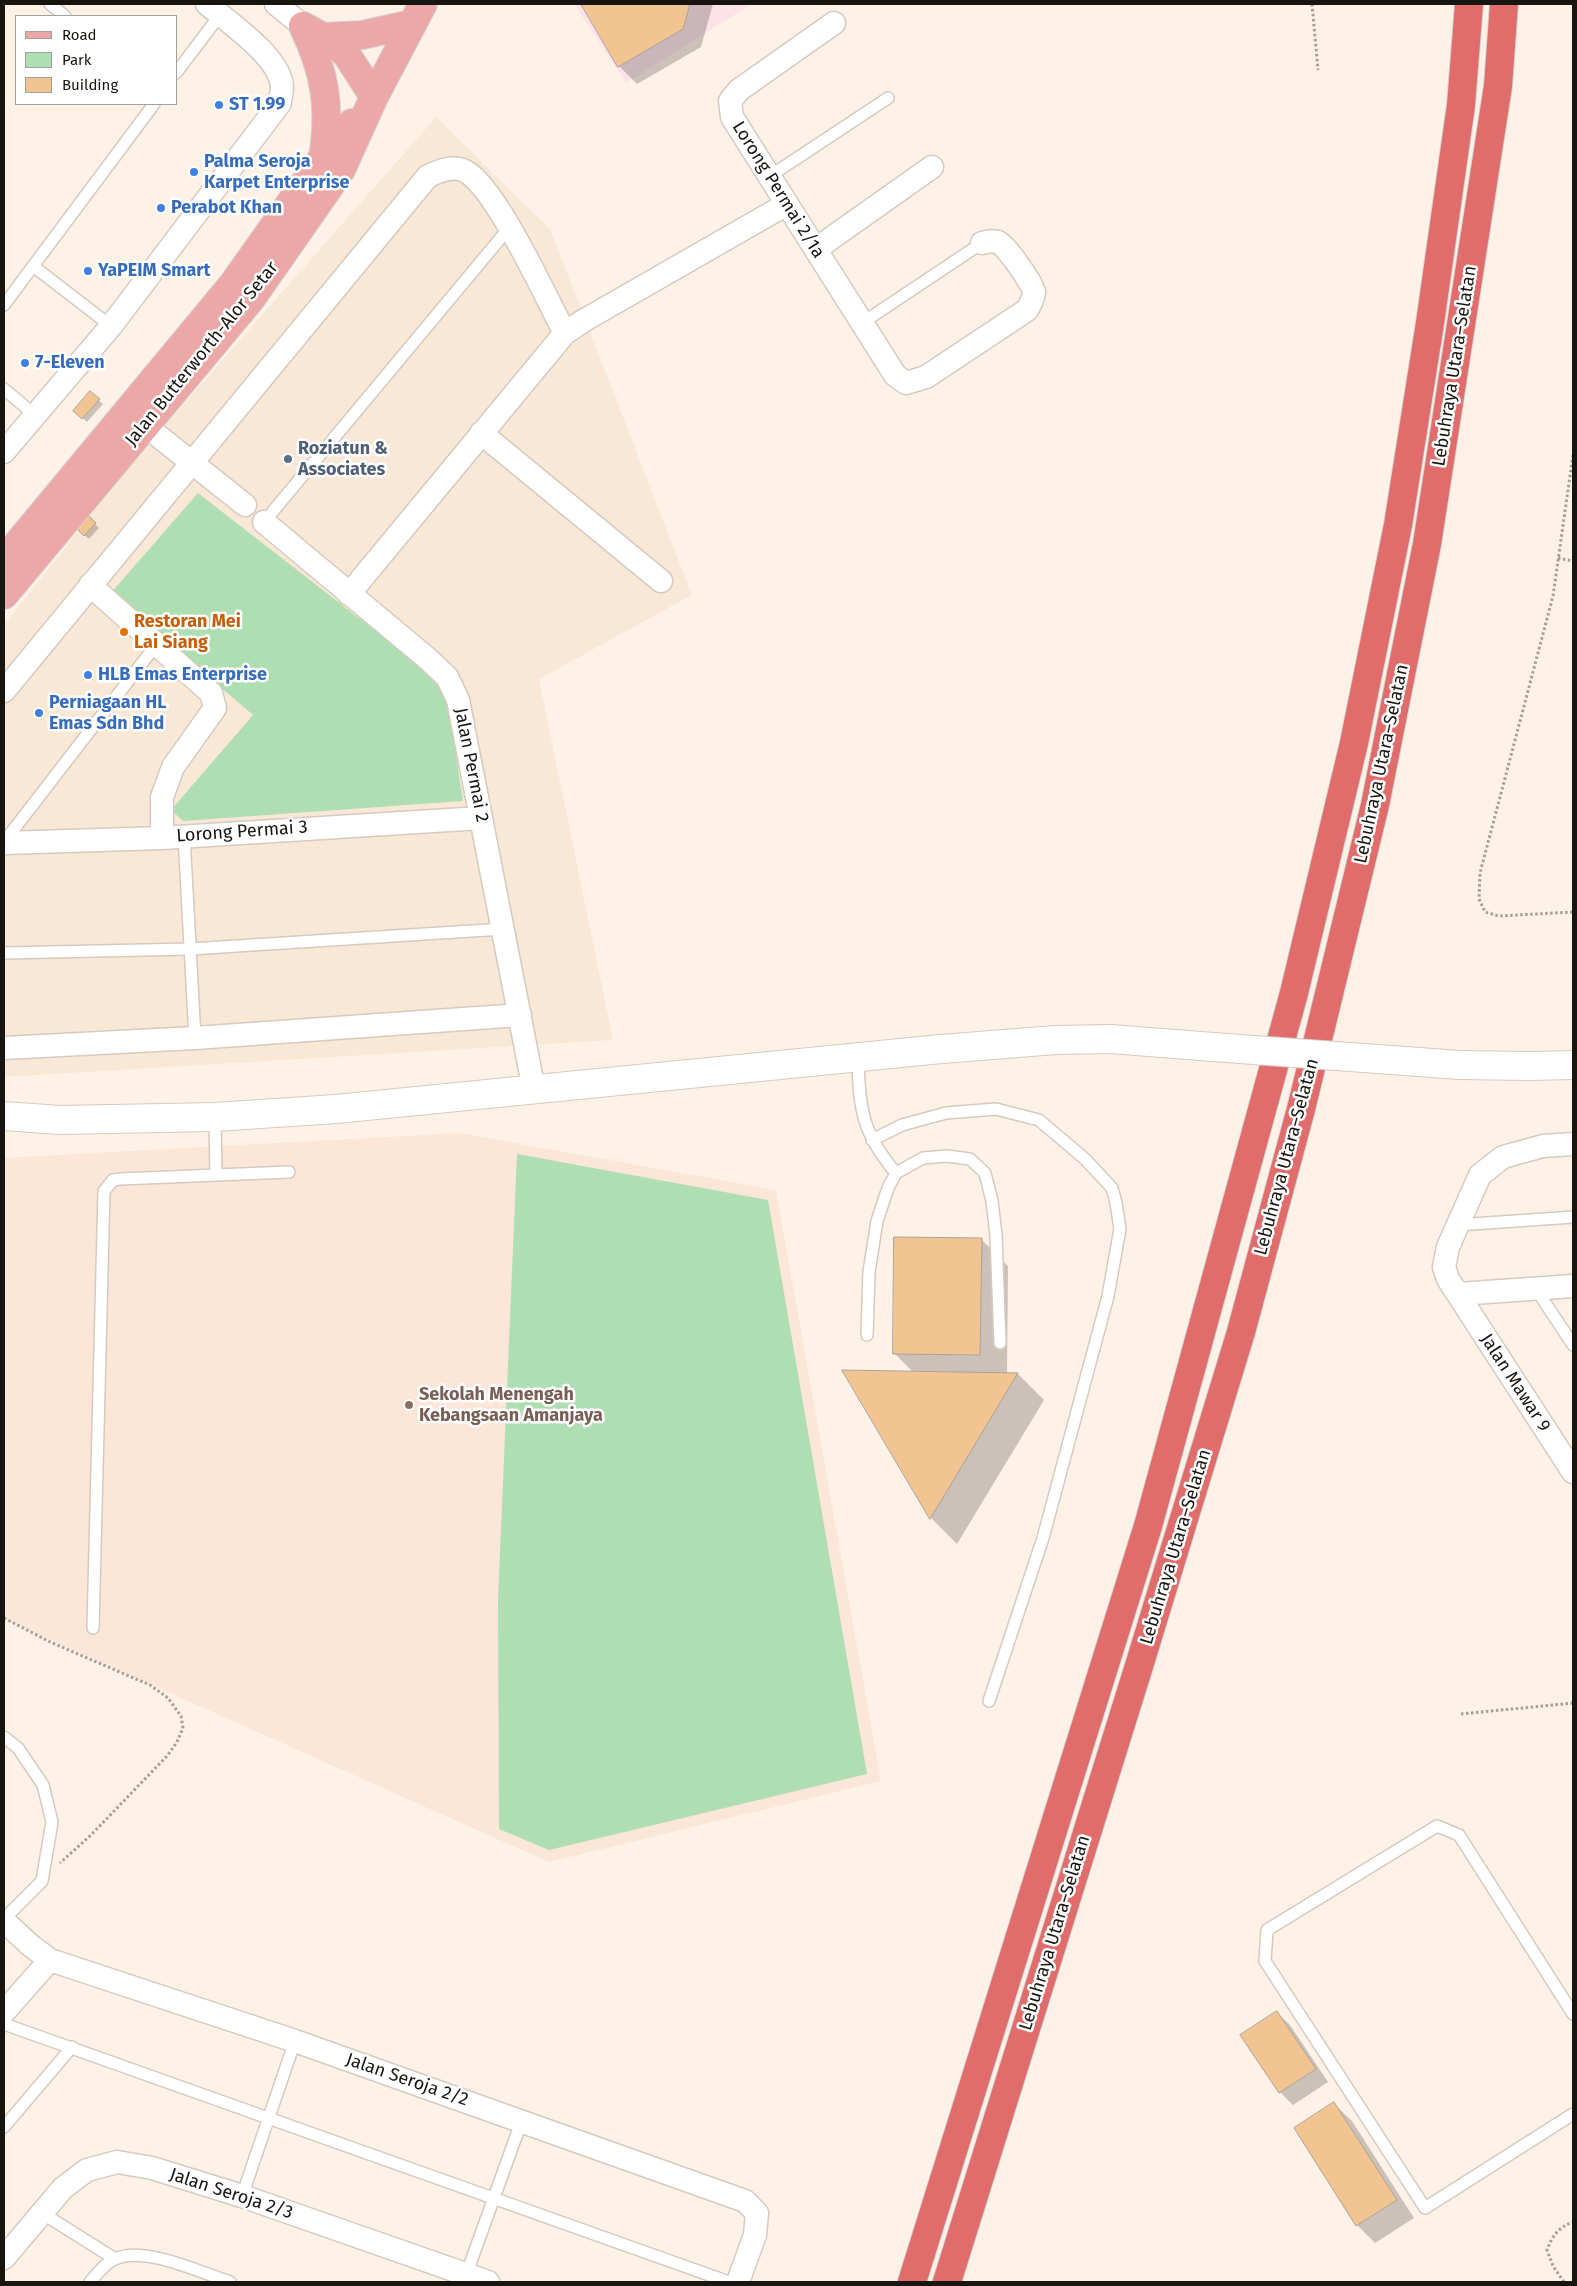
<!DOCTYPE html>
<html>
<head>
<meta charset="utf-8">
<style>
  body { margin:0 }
  #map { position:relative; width:1577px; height:2286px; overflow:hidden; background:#fef2e7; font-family:"Fira Sans",sans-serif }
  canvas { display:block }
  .frame { position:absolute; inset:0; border:5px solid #181410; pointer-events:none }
  .legend { position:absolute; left:15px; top:15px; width:162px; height:90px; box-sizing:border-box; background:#fff; border:1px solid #a3a19f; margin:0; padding:6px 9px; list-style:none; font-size:15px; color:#181410 }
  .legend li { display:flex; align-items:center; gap:10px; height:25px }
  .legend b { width:25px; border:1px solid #a3a19f }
</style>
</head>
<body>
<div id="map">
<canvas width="1577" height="2286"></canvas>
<div class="frame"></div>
<ul class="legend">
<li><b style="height:6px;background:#eca7a7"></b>Road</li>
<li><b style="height:14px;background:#afdeb3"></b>Park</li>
<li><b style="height:14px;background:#f2c492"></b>Building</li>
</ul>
</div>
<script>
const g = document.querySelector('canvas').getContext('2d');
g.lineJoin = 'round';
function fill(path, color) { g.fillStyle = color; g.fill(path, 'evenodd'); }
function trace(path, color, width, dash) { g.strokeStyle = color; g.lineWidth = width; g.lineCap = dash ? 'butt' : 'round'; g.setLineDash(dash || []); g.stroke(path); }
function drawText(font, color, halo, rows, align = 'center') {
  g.font = font + ' "Fira Sans",sans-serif'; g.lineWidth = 5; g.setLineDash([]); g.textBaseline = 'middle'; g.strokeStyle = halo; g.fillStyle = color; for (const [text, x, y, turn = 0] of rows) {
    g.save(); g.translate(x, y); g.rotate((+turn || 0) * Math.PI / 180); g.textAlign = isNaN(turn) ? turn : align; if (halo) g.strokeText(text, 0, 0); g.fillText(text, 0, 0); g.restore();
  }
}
fill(new Path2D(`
  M436 117 550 229 692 595 539 679 613 1040 4 1077V625L132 463Z`), '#fae8d7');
fill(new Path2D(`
  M574 4H752L626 83Z`), '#fde3e9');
fill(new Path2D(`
  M459 1133 776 1190 881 1781 549 1862 4 1619V1158Z`), '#fbe6d8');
fill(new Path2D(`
  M198 493 445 685 463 801 183 821 171 810 253 715 111 593Z
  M517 1154 768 1200 867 1774 549 1850 499 1829 498 1599Z`), '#afdeb3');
fill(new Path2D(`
  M582 4H713L701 47 637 84 619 66Z
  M91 393 103 404 87 422 79 415Z
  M89 518 99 528 89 539 78 529Z
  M981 1239 1008 1266 1007 1374H1018L1044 1400 957 1544 931 1518 844 1372H913L894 1353Z
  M1276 2012 1290 2025 1328 2082 1293 2105 1280 2092Z
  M1334 2104 1352 2121 1414 2218 1375 2243 1357 2225Z`), '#0003');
const building = new Path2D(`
  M581 4H690L683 29 618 67Z
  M90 391 100 399 82 419 73 411Z
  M89 516 96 523 84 536 77 529Z
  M894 1237 982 1238 980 1355 893 1354Z
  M842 1370 1018 1373 930 1519Z
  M1277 2011 1316 2069 1279 2093 1240 2035Z
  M1334 2102 1397 2200 1356 2226 1294 2128Z`);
fill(building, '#f2c492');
trace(building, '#aca297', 1);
const lane = new Path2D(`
  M50 4 65 16
  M176 73 220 15
  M770 176 888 98
  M33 266 111 326
  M4 305 154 104
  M862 323 982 243
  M4 389 36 416
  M264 522 509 228
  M184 836 195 1038
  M4 842 156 645
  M4 953 190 949 503 929
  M858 1057C859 1109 862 1133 896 1173
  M215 1117 216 1175
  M872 1140 902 1125 946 1113 996 1109 1039 1120 1085 1159 1112 1188 1116 1203 1120 1229 1108 1296 1043 1538 989 1701
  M1458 1225 1573 1217
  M1536 1289 1573 1345
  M867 1335 869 1272 877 1221 888 1188 896 1173 923 1158 947 1156 970 1159 985 1173 992 1201 996 1235 1000 1343
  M93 1628 104 1191 113 1180 120 1179 289 1172
  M4 1737 18 1748 43 1785 52 1822 42 1881 4 1919
  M1573 2014 1459 1835 1437 1826 1267 1930 1265 1961 1425 2208 1573 2114
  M4 2024 729 2282
  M4 2127 72 2047
  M242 2196 295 2041
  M42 2213 115 2259
  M465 2278 522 2120
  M90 2282C96 2275 105 2263 115 2259 143 2245 202 2273 230 2282`);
const street = new Path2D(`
  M276 4 303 26
  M834 23 739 90 730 101 732 117 895 375 906 383 926 377 1027 310C1030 304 1034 299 1034 292 1033 284 1005 244 998 242 992 240 987 242 982 243
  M816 249 932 167
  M132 415 245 505
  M481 433 661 581
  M4 452 111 326 280 103C280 98 282 93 282 88 282 58 228 22 207 4
  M264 522 428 659 447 677 458 700 534 1090
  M90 585 211 693 215 708 173 767 162 797V838
  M349 594 565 333 583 321 787 204
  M4 691 428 176C439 171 453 165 465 171 496 187 546 298 565 333
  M4 843 162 838 481 818
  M4 1048 195 1038 520 1015
  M1573 1144 1543 1146 1503 1157 1480 1175 1448 1247 1444 1267 1448 1279 1573 1472
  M1458 1294 1573 1286
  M4 1921 30 1945 50 1960 295 2041 745 2201 757 2213 755 2235 738 2282
  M4 2012 50 1960
  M4 2258 63 2188 87 2170 117 2162 152 2168 242 2196 488 2282`);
const secondary = new Path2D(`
  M1460 1065 1529 1066 1573 1065
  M4 1116 60 1120 215 1117 336 1109 941 1049 1056 1040 1111 1039 1213 1047`);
const primary = new Path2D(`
  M303 26C325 72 331 107 323 157
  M303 26 336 44 347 55 374 97
  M323 37 362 35 412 24
  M4 560 233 284 323 157 352 123
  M4 595 251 299 341 170 374 97 423 4`);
const highway = new Path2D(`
  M912 2282 1148 1526 1294 993 1354 743 1398 525 1430 323 1461 105 1469 4
  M947 2282 1139 1666 1241 1332 1301 1109 1375 805 1427 544 1498 86 1504 4`);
trace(lane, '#d5cabf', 14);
trace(street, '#d5cabf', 25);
trace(secondary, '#d5cabf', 30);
trace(primary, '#d5d5d4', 30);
trace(highway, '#d5d5d4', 30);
trace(new Path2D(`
  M1312 4 1318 70
  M1573 455 1553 596 1480 873 1479 899 1485 912 1499 916 1573 912
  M1558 558 1573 561
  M4 1618 50 1642 150 1685 168 1698 181 1716 183 1728 177 1742 167 1756 91 1835 60 1863
  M1461 1714 1573 1703
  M1564 2282 1553 2266 1547 2250C1552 2236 1559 2227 1573 2222`), '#a79e96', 3, [2.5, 2.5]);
trace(lane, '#fff', 11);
trace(street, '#fff', 22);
trace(secondary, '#fff', 28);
trace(primary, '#eca7a7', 28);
trace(highway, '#e06c6c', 28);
const secondaryBridge = new Path2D(`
  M1213 1047 1460 1065`);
trace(secondaryBridge, '#d5cabf', 30, []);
trace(secondaryBridge, '#fff', 28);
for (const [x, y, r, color] of [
  [219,105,5,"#3f7fe0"],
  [194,172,5,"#3f7fe0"],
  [161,208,5,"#3f7fe0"],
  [88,271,5,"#3f7fe0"],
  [25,363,5,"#3f7fe0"],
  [288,459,5,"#5c6f8a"],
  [124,632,5,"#e8710a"],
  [88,675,5,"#3f7fe0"],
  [39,713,5,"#3f7fe0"],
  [409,1405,5,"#8d6e63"]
]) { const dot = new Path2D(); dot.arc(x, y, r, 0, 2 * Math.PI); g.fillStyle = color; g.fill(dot); trace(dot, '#fff', 2); }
drawText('bold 18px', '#366cbe', '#fff', [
  ["ST 1.99",229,105],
  ["Palma Seroja",204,162],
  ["Karpet Enterprise",204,183],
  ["Perabot Khan",171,208],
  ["YaPEIM Smart",98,271],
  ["7-Eleven",35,363],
  ["HLB Emas Enterprise",98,675],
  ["Perniagaan HL",49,703],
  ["Emas Sdn Bhd",49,724]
], 'left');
drawText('18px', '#181410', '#fff', [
  ["Lorong Permai 2/1a",778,190,58],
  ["Jalan Butterworth-Alor Setar",202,354,-51],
  ["Lebuhraya Utara–Selatan",1455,366,-81],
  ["Lebuhraya Utara–Selatan",1382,764,-78],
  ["Jalan Permai 2",471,765,79],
  ["Lorong Permai 3",242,832,-4],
  ["Lebuhraya Utara–Selatan",1287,1157,-75],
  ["Jalan Mawar 9",1515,1383,57],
  ["Lebuhraya Utara–Selatan",1176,1547,-73],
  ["Lebuhraya Utara–Selatan",1055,1933,-73],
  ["Jalan Seroja 2/2",407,2080,19],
  ["Jalan Seroja 2/3",231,2194,18]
]);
drawText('bold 18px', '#4e5e75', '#fff', [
  ["Roziatun &",298,449],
  ["Associates",298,470]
], 'left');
drawText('bold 18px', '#c56008', '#fff', [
  ["Restoran Mei",134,622],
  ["Lai Siang",134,643]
], 'left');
drawText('bold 18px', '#785e54', '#fff', [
  ["Sekolah Menengah",419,1395],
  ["Kebangsaan Amanjaya",419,1416]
], 'left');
</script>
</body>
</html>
